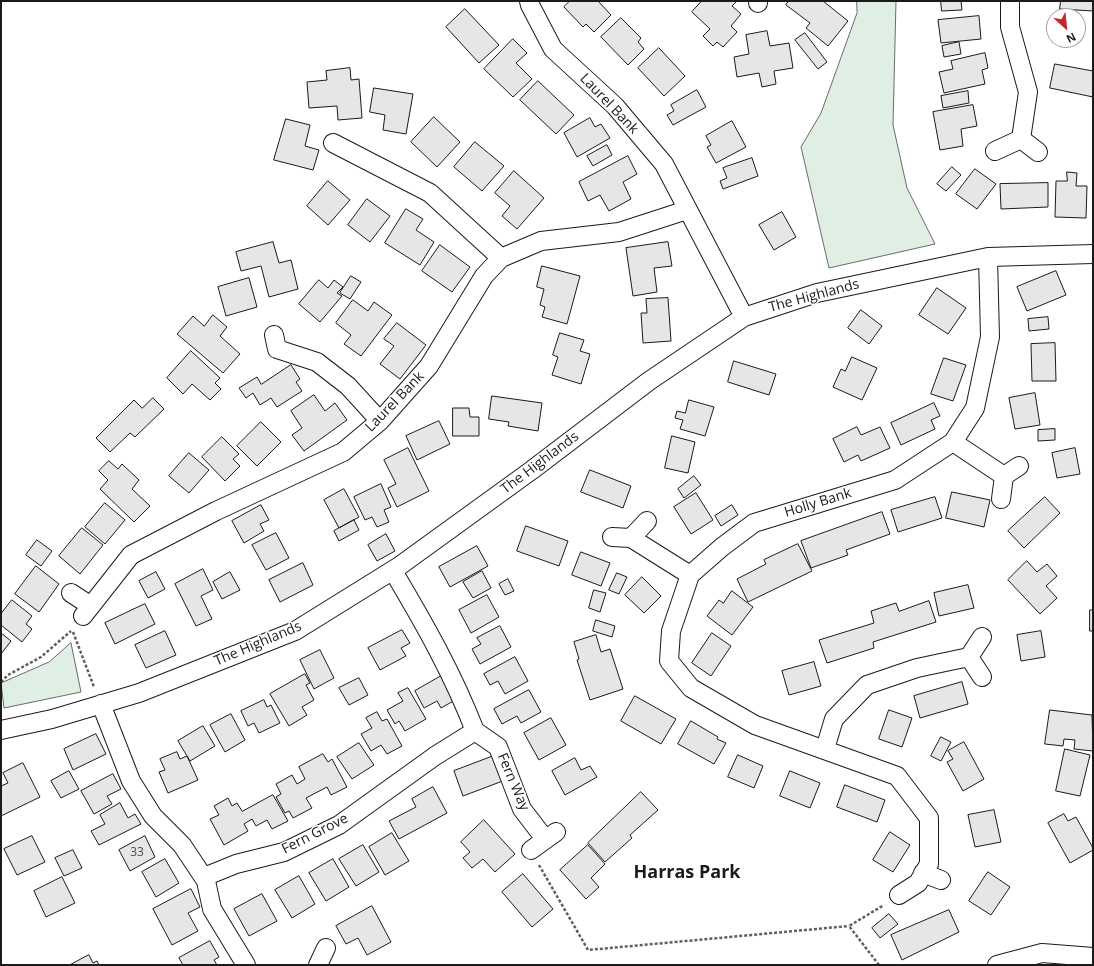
<!DOCTYPE html>
<html>
<head>
<meta charset="utf-8">
<style>
  body { margin:0 }
  #map { position:relative; width:1094px; height:966px; overflow:hidden; background:#fff; font-family:"Open Sans",sans-serif }
  canvas { display:block }
  .frame { position:absolute; inset:0; border:2px solid #1a1a1a; pointer-events:none }
  .north { position:absolute; left:1046px; top:8px; width:40px; height:40px; box-sizing:border-box; background:#fff; border:1px solid #a3a3a3; border-radius:50%; rotate:153deg; font-size:11px; font-weight:700; line-height:16px; text-align:center; color:#1a1a1a }
  .north::after { content:''; display:block; margin:auto; width:14px; height:18px; background:#c62828; clip-path:polygon(50% 0,100% 100%,50% 72%,0 100%) }
</style>
</head>
<body>
<div id="map">
<canvas width="1094" height="966"></canvas>
<div class="frame"></div>
<div class="north">N</div>
</div>
<script>
const g = document.querySelector('canvas').getContext('2d');
g.lineJoin = 'round';
function fill(path, color) { g.fillStyle = color; g.fill(path, 'evenodd'); }
function trace(path, color, width, dash) { g.strokeStyle = color; g.lineWidth = width; g.lineCap = dash ? 'butt' : 'round'; g.setLineDash(dash || []); g.stroke(path); }
function drawText(font, color, halo, rows, align = 'center') {
  g.font = font + ' "Open Sans",sans-serif'; g.lineWidth = 3; g.setLineDash([]); g.textBaseline = 'middle'; g.strokeStyle = halo; g.fillStyle = color; for (const [text, x, y, turn = 0] of rows) {
    g.save(); g.translate(x, y); g.rotate((+turn || 0) * Math.PI / 180); g.textAlign = isNaN(turn) ? turn : align; if (halo) g.strokeText(text, 0, 0); g.fillText(text, 0, 0); g.restore();
  }
}
const green = new Path2D(`
  M857 1H896L893 125 907 188 935 244 829 268 801 147 821 113 857 13Z
  M71 643 81 692 4 708 1 683 49 662Z`);
fill(green, '#e0efe3');
trace(green, '#6a6a6a', 1);
const building = new Path2D(`
  M570 1H598L611 15 594 32 586 24 583 27 564 7Z
  M702 1H737L732 6 741 14 731 26 737 32 723 47 717 42 713 46 703 36 710 29 692 12Z
  M789 1H823L848 21 828 46 806 28 810 23 786 5Z
  M941 1H961L962 10 942 11Z
  M1061 1H1093V11L1060 9Z
  M465 9 499 45 479 63 446 27Z
  M979 16 981 39 941 43 938 20Z
  M621 18 641 38 638 42 644 49 628 65 601 37Z
  M767 31 770 46 789 43 793 68 774 71 776 84 762 87 759 73 737 77 734 57 749 54 746 35Z
  M805 33 827 62 818 69 795 40Z
  M513 39 527 53 516 63 532 79 513 97 484 69Z
  M959 42 961 54 944 57 942 46Z
  M659 48 685 76 664 96 638 68Z
  M985 53 988 68 982 70 985 84 944 93 939 72 953 69 951 61Z
  M1055 64 1093 71V97L1050 88Z
  M350 68 351 80 359 79 362 118 338 120 337 106 309 108 307 82 327 80 326 71Z
  M538 81 574 115 556 134 520 100Z
  M374 88 413 94 406 134 383 130 385 115 370 112Z
  M697 90 706 107 673 125 667 115 674 111 671 105Z
  M968 91 969 103 943 108 941 96Z
  M973 105 977 126 961 129 963 146 940 150 933 112Z
  M434 117 460 142 437 167 411 142Z
  M590 118 595 127 601 124 610 138 577 157 564 133Z
  M286 119 310 125 305 146 319 150 313 170 274 160Z
  M732 121 746 147 716 163 707 147 711 145 706 136Z
  M475 142 504 166 482 191 454 167Z
  M607 145 612 155 593 166 587 156Z
  M628 156 637 174 623 182 631 199 609 211 600 195 588 201 579 182Z
  M752 158 758 176 723 189 720 181 727 178 723 168Z
  M952 167 961 175 946 191 937 184Z
  M975 169 996 184 977 209 956 194Z
  M514 171 544 198 517 229 502 216 510 206 495 193Z
  M1067 172 1077 173 1076 186H1087L1086 218 1055 217 1056 181H1067Z
  M328 181 350 200 328 225 307 206Z
  M1048 183V207L1001 209 1000 184Z
  M367 199 390 216 370 242 348 225Z
  M406 209 423 219 416 230 434 242 420 265 385 243Z
  M782 212 796 237 774 250 759 225Z
  M273 242 279 263 291 260 298 289 269 297 261 266 241 271 236 252Z
  M668 242 672 266 654 268 657 292 633 296 626 248Z
  M440 245 470 267 452 292 422 271Z
  M542 266 580 276 567 324 542 317 545 307 540 305 544 289 537 287Z
  M1056 271 1066 295 1027 311 1017 287Z
  M351 276 361 282 350 299 340 293Z
  M249 278 257 307 226 316 218 287Z
  M319 280 328 288 334 280 343 287 337 293 342 296 320 322 299 304Z
  M937 288 966 308 948 334 919 315Z
  M668 298 671 341 643 343 641 313H647L646 299Z
  M353 300 368 311 374 302 392 315 361 356 344 344 351 335 336 323Z
  M861 310 882 326 869 344 848 328Z
  M213 315 227 327 220 336 240 354 223 373 177 334 193 316 204 326Z
  M1048 317 1049 329 1029 331 1028 319Z
  M397 323 426 345 400 379 380 364 394 346 384 339Z
  M560 333 584 340 580 351 590 354 581 384 552 375 558 357 553 355Z
  M1055 343 1056 381H1032L1031 344Z
  M191 351 220 378 215 383 221 389 210 400 192 384 183 394 167 378Z
  M852 357 877 368 862 400 833 387 841 369 845 371Z
  M944 358 966 365 953 401 931 394Z
  M734 361 776 374 769 395 728 382Z
  M291 365 300 379 296 382 302 391 277 407 271 398 260 405 253 393 246 398 239 388 257 377 261 384Z
  M1035 393 1040 425 1015 429 1009 398Z
  M314 395 325 411 335 403 347 420 304 451 292 435 302 428 291 411Z
  M492 396 542 403 538 431 508 426 509 422 489 419Z
  M153 398 164 409 135 437 130 433 110 452 96 438 134 400 142 408Z
  M689 400 714 407 705 436 680 429 683 420 675 418 677 411 685 413Z
  M934 403 940 416 931 420 935 429 901 445 891 423Z
  M453 408H469L470 417H479V436H453Z
  M439 421 450 444 417 460 406 436Z
  M261 422 281 442 257 466 237 446Z
  M857 427 861 435 880 427 890 448 861 461 858 455 844 462 833 439Z
  M1055 429V440L1038 441V430Z
  M672 436 695 442 688 473 665 468Z
  M222 437 239 454 233 459 240 466 225 481 202 457Z
  M408 448 429 491 397 507 388 488 396 484 384 460Z
  M1075 448 1080 474 1057 478 1052 453Z
  M189 453 209 470 189 493 169 476Z
  M109 461 118 469 122 464 139 480 132 489 150 506 134 522 100 489 108 480 99 471Z
  M590 470 631 486 623 508 581 492Z
  M694 476 701 485 684 498 678 489Z
  M381 484 391 507 384 510 389 522 377 527 372 517 365 520 354 497Z
  M344 489 359 517 339 528 324 500Z
  M952 492 990 500 984 527 946 518Z
  M696 493 713 520 691 534 674 507Z
  M935 497 942 518 898 532 891 510Z
  M1045 497 1060 513 1024 548 1008 531Z
  M105 503 125 520 105 544 85 527Z
  M261 505 269 520 260 524 264 531 244 543 232 521Z
  M732 505 738 515 721 526 715 516Z
  M882 512 890 534 846 550 848 555 811 568 801 541Z
  M354 520 359 530 339 541 334 531Z
  M526 526 568 541 559 566 517 551Z
  M82 528 103 545 80 574 59 556Z
  M276 533 289 558 266 570 252 545Z
  M386 534 395 551 377 561 368 545Z
  M37 540 52 551 41 566 26 555Z
  M798 544 812 571 748 602 737 579 766 564 764 560Z
  M477 546 488 566 450 587 439 567Z
  M581 552 610 563 601 586 572 575Z
  M1027 561 1037 572 1047 564 1057 576 1046 586 1057 598 1040 614 1008 580Z
  M303 563 313 585 280 602 269 580Z
  M36 566 59 584 39 612 15 594Z
  M203 569 213 590 201 596 212 619 196 626 175 584Z
  M482 571 491 588 473 598 463 582Z
  M156 572 165 589 148 598 139 581Z
  M230 572 240 590 222 599 213 582Z
  M617 573 627 577 619 594 609 590Z
  M642 577 661 596 644 613 625 595Z
  M508 579 514 591 505 595 499 584Z
  M968 585 974 608 939 616 934 593Z
  M594 590 606 593 600 612 589 608Z
  M732 591 753 607 732 635 707 616 719 600 723 603Z
  M487 595 499 617 471 633 459 610Z
  M12 600 32 616 26 624 32 629 22 642 1 625V614Z
  M929 601 936 622 873 642 874 648 827 663 819 640 874 623 871 611 896 603 899 611Z
  M145 604 155 624 115 644 105 623Z
  M1090 610H1093V631H1090Z
  M596 620 615 626 612 637 593 631Z
  M500 626 511 647 480 664 472 649 481 644 477 638Z
  M402 630 410 643 401 648 406 656 380 670 368 648Z
  M165 631 176 655 146 668 135 645Z
  M1041 631 1045 657 1021 661 1017 635Z
  M1 633 11 641 1 654Z
  M712 633 731 646 711 676 692 663Z
  M596 635 601 652 610 649 623 689 590 700 577 660 579 659 574 642Z
  M320 650 334 678 314 689 300 660Z
  M515 657 528 681 505 694 498 681 490 685 484 674Z
  M814 662 821 686 789 695 782 671Z
  M305 674 310 683 306 685 314 700 302 707 307 715 289 726 270 694Z
  M443 675 457 699 441 708 437 701 424 708 415 691Z
  M359 678 368 695 349 705 339 688Z
  M962 682 968 704 920 718 914 696Z
  M408 688 426 719 405 731 399 721 395 724 387 710 403 701 398 693Z
  M529 690 541 712 521 723 517 716 502 724 494 709Z
  M635 696 676 719 661 744 621 721Z
  M264 700 267 707 271 705 280 723 259 733 254 723 248 726 241 711Z
  M889 710 912 718 902 747 879 739Z
  M1050 710 1092 715 1093 751 1074 749 1075 740 1064 739 1063 746 1045 744Z
  M377 712 382 721 387 719 402 746 387 754 381 745 371 751 361 734 372 728 366 718Z
  M231 714 245 740 225 752 210 725Z
  M551 718 566 745 539 760 524 733Z
  M691 721 718 737 717 739 726 743 714 764 678 744Z
  M203 726 215 746 190 761 178 741Z
  M96 734 106 754 73 770 64 749Z
  M941 737 951 742 941 761 931 756Z
  M964 742 984 779 963 791 947 762 953 759 948 751Z
  M359 743 374 765 352 779 337 757Z
  M1065 749 1090 755 1080 796 1056 791Z
  M177 752 180 759 187 756 198 780 168 793 159 772 165 770 160 759Z
  M323 754 328 762 332 759 347 787 331 795 327 787 306 798 312 808 293 818 289 811 285 813 276 797 281 794 276 784 292 775 297 784 305 779 299 767Z
  M499 754 508 779 463 796 454 771Z
  M738 755 763 766 754 788 728 777Z
  M575 758 581 770 590 766 597 777 565 795 552 771Z
  M23 763 40 797 1 816V786L8 783 3 773Z
  M69 771 79 789 61 798 51 781Z
  M790 771 820 783 810 808 780 796Z
  M113 774 121 789 107 796 112 804 94 814 81 791Z
  M845 785 885 800 877 822 837 807Z
  M433 787 447 813 399 839 389 821 416 807 412 799Z
  M641 792 658 810 630 835 632 838 605 862 588 843Z
  M273 795 288 821 272 829 267 820 256 826 252 819 244 824 248 831 224 845 210 819 219 815 214 806 228 798 232 806 237 803 242 811Z
  M120 803 128 818 135 814 141 824 99 845 91 831 105 824 100 815Z
  M994 810 1001 842 975 847 968 815Z
  M1064 814 1068 821 1076 817 1093 848V850L1070 863 1048 823Z
  M484 820 515 854 495 872 483 859 472 868 463 858 470 852 461 842Z
  M890 832 910 845 893 872 873 860Z
  M392 833 409 861 385 875 369 847Z
  M32 836 45 862 17 875 4 849Z
  M145 836 155 857 130 871 119 850Z
  M363 845 379 872 356 886 339 859Z
  M588 845 605 864 591 878 599 887 586 899 560 870Z
  M73 850 82 868 64 876 55 858Z
  M165 859 179 883 156 897 142 872Z
  M333 859 349 887 326 901 309 873Z
  M988 872 1010 887 991 915 969 901Z
  M523 874 553 909 532 927 502 892Z
  M299 876 315 904 292 918 275 890Z
  M62 877 75 903 46 917 34 891Z
  M191 889 200 907 188 913 198 931 172 945 153 909Z
  M262 894 277 921 249 936 234 909Z
  M372 906 391 942 367 955 358 938 346 944 336 926Z
  M949 910 959 932 902 960 891 935Z
  M889 914 898 924 880 938 872 928Z
  M210 941 219 957 214 960 217 965H183L179 958Z
  M89 955 93 963 97 961 99 965H70Z`);
fill(building, '#e6e6e6');
trace(building, '#1a1a1a', 1);
const street = new Path2D(`
  M529 1 530 5 553 49 615 106 664 164 744 317
  M758 1V3
  M1021 139 1038 152
  M333 143 430 193 501 258
  M995 151 1021 139 1028 92 1010 27V1
  M274 335 277 349 317 362 348 386 380 421
  M953 442 1004 476
  M1001 499 1004 476 1019 466
  M612 537 631 538 690 575
  M631 538 647 521
  M393 571C424 623 453 674 475 731
  M71 593 91 606
  M83 616 131 555 216 511 343 452 380 421 429 366 484 276 501 258 541 241 619 232 687 210
  M969 657 982 677
  M101 704 131 781 153 816 182 845 206 881 212 909 246 965
  M1 730 52 719 139 693 295 631 398 567 532 470 649 381 744 317 817 293 988 257 1093 254
  M475 731 498 747 522 809 545 839
  M825 749 834 719 867 685 917 668 969 657 982 637
  M531 850 556 832
  M923 873 941 880
  M204 877 236 864 284 852 339 825 435 756 475 731
  M899 895 918 883 929 864V818L897 776 755 725 691 688 669 661 671 631 690 575 722 547 754 523 895 480 953 442 975 408 990 337 988 257
  M318 965 326 948
  M997 965 1042 953 1093 957`);
trace(street, '#1a1a1a', 20);
trace(new Path2D(`
  M73 632 94 687
  M1 682 8 675 41 657 71 631
  M539 865 588 950 849 926
  M879 965 849 926 884 905`), '#5f5f5f', 2.5, [3, 2]);
trace(street, '#fff', 18);
drawText('12px', '#4d4d4d', null, [
  ["33",137,853]
]);
drawText('14px', '#1a1a1a', '#fff', [
  ["Laurel Bank",609,104,46],
  ["The Highlands",814,296,-15],
  ["Laurel Bank",395,402,-46],
  ["The Highlands",540,463,-37],
  ["Holly Bank",818,503,-17],
  ["The Highlands",258,644,-23],
  ["Fern Way",513,782,67],
  ["Fern Grove",315,834,-27]
]);
drawText('bold 18px', '#1a1a1a', '#fff', [
  ["Harras Park",687,873]
]);
</script>
</body>
</html>
